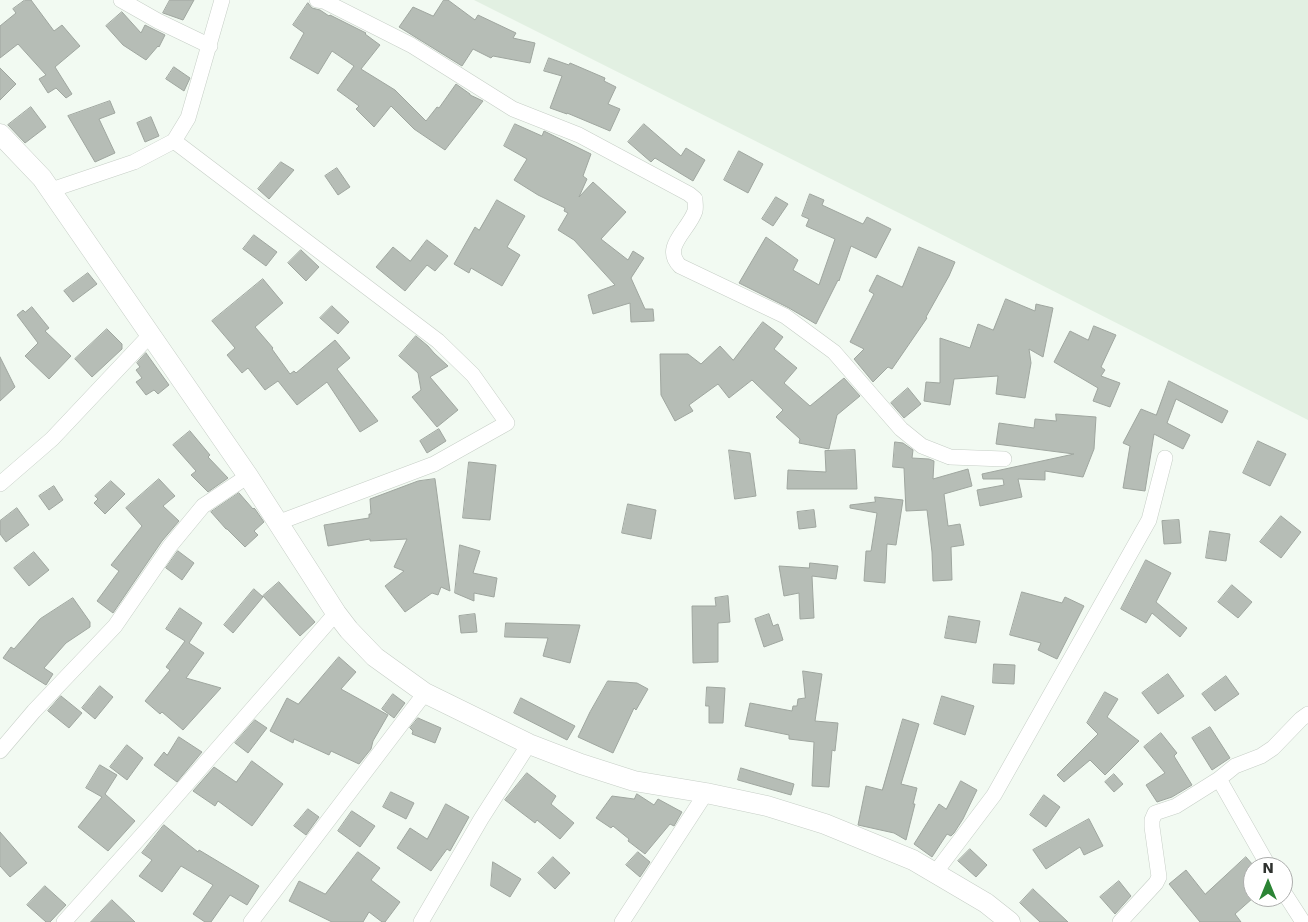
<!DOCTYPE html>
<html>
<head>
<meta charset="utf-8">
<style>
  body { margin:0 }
  #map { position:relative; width:1308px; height:922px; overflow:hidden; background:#f2faf2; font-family:"DejaVu Sans",sans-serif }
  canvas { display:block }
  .north { position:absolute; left:1243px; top:857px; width:50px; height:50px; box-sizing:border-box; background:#fff; border:1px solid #acadac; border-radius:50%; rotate:0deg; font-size:14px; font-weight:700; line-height:20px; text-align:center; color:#2f322f }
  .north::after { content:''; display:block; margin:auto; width:18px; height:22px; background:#2b8434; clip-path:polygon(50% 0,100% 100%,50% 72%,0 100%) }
</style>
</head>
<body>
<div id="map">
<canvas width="1308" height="922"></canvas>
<div class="north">N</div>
</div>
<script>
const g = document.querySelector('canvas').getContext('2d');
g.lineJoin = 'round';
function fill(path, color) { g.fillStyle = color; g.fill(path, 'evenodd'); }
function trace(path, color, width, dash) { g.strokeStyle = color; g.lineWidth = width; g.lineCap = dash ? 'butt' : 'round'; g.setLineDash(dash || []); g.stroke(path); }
fill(new Path2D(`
  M474 0H1308V420L927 227Z`), '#e2f0e2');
const building = new Path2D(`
  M25 0H31L54 31 62 25 80 46 55 67 72 94 66 98 56 88 48 93 39 79 46 75 18 44 0 58V26L16 13 13 9Z
  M170 0H194L183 20 163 13Z
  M444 0H448L475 20 478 15 516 33 513 38 535 43 530 63 493 56 491 58 473 49 462 66 399 27 413 7 433 16Z
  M308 3 312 8 320 10 329 16 330 15 366 33 365 34 380 45 361 69 395 90 426 121 437 107 439 108 456 84 470 94V95L483 101 445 150 414 129 391 106 374 127 356 109 359 106 337 90 354 66 332 51 318 74 290 58 304 33 293 25Z
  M122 12 141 33 145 25 165 35 159 47 158 46 146 60 123 45 106 26Z
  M549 58 569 65 570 63 605 78 604 81 616 87 608 104 620 109 610 131 567 113V114L550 108 562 76 544 71Z
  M174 67 190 78 184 91 166 79Z
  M0 68 16 84 0 100Z
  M110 101 115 113 99 119 115 153 95 162 68 116Z
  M31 107 46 127 25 143 8 125Z
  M151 117 159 136 145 142 137 123Z
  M515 124 542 136 544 131 546 132 591 154 583 176 587 179 579 197 593 182 626 212 601 239 628 260 633 251 644 258 631 278 645 309H653L654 321 631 322 630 303 593 314 588 295 615 285 574 240 558 230 568 213 564 211 565 208 538 195 514 180 527 159 504 146Z
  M644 124 681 156 686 148 705 160 693 181 655 158 651 162 628 142Z
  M739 151 763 164 748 193 724 180Z
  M281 162 294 170 269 199 258 189Z
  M337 168 350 187 338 195 325 176Z
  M810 194 824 200 822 205 863 224 867 217 891 229 876 258 851 246 839 281 838 280 816 324 789 308 739 283 766 237 798 260 793 270 819 285 835 239 806 226 809 219 802 216Z
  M776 197 788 204 773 226 762 219Z
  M497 200 525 216 507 247 520 255 502 286 471 268 469 273 454 264 475 227 479 230Z
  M254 235 277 252 266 266 243 249Z
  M427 240 448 256 435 271 427 265 405 291 376 267 393 247 410 261Z
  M919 247 955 262 949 276 926 317 927 318 892 369 888 367 873 382 854 359 864 349 850 342 874 294 869 291 877 275 902 287Z
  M301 250 319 267 306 281 288 263Z
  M88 273 97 284 73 302 64 291Z
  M263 279 283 303 255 327 273 348 272 349 290 374 294 371 296 373 335 340 350 358 337 369 378 421 360 432 327 382 297 405 278 381 265 390 248 368 242 373 227 355 235 348 212 321Z
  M1006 299 1035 311 1036 304 1053 308 1043 357 1029 349 1031 363 1025 398 996 394 998 376 954 379 950 405 924 401 926 382 940 383V338L970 348 978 324 993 330Z
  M332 306 349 322 338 334 320 318Z
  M32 307 49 328 45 331 71 356 49 379 25 356 38 343 17 315 23 310 25 312Z
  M763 322 783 337 774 349 797 368 784 383 810 406 844 378 860 396 837 415 829 449 799 443 800 439 776 417 783 410 752 380 729 398 718 384 689 405 693 411 675 421 661 395 660 354H688L701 364 720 346 733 360Z
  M1094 326 1116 335 1101 367 1105 370 1101 376 1120 383 1110 407 1093 401 1098 388 1054 362 1070 331 1088 340Z
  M107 329 122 344V349L92 377 75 359Z
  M416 336 428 346 434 353 448 366 430 377 458 410 437 427 412 397 421 390 418 373 399 356Z
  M146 353 169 385 158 394 154 390 146 395 136 382 142 378 136 370 140 367 137 363Z
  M0 357 15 387 0 401Z
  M1169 381 1228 411 1222 423 1176 399 1167 423 1190 435 1183 449 1154 434 1145 491 1123 488 1130 446 1123 443 1141 409 1156 415Z
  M908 388 921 404 904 418 891 403Z
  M1056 414 1096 417 1094 449 1083 477 1045 471V480L1018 479 1022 497 980 506 977 490 1004 485 1003 479H983L982 474 1074 454 996 444 999 423 1034 428 1035 419 1056 421Z
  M439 429 446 441 427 453 420 441Z
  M190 431 210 455 208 457 228 478 208 492 191 475 196 471 173 445Z
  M1258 441 1286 454 1270 486 1243 473Z
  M895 442 903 443 913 450 912 458 929 459 934 461 933 479 968 469 972 486 944 494 948 526 960 524 964 545 951 547 952 580 933 581 932 552 927 510 906 511 904 468 893 467Z
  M729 450 750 453 756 496 735 499Z
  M855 450 857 489H787L788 470 826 472 825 451Z
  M469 462 496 465 490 520 463 518Z
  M159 479 175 496 163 506 179 521 162 541 113 613 97 601 119 571 111 565 142 526 126 508Z
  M435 479 450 591 441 587 438 595 432 593 405 612 385 586 404 571 394 567 407 539 370 541V539L328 546 324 525 369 518V514H371L370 499 418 481Z
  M111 481 125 494 105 514 94 503 98 499 95 496Z
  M54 486 63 500 49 510 39 496Z
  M239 493 253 509 254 508 255 509 264 522 254 531 258 535 245 547 227 529H226L211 512Z
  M875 497 903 500 896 545 887 544 885 583 864 581 866 551H871L877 513 850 508V505L875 502Z
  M628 504 656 510 651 539 622 533Z
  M17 508 29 525 6 542 0 534V521Z
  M814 510 816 527 799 529 797 512Z
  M1281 516 1301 532 1281 558 1260 542Z
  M1179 520 1181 543 1164 544 1162 521Z
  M1210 531 1230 534 1226 561 1206 558Z
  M460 545 480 551 473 573 497 578 494 597 474 593V601L455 593Z
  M178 551 194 563 182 580 166 568Z
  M34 552 49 570 29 586 14 568Z
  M1146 560 1171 573 1156 602 1187 628 1180 637 1152 613 1146 623 1121 609Z
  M810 563 838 566 836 579 812 576 814 618 800 619 799 593 784 596 779 566 809 568Z
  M279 582 315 622 300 636 263 596Z
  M1232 585 1252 602 1238 618 1218 602Z
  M254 589 263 597 233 633 224 625Z
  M1022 592 1062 603 1065 597 1084 606 1057 659 1038 650 1041 643 1010 635Z
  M728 596 730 622 718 623V662L693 663 692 606H716L715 598Z
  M73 598 90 622V627L66 643 44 668 53 674 46 685 3 658 11 647 14 649 40 619Z
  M180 608 202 623 189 643 204 653 186 678 221 688 183 730 162 712 160 714 145 701 170 670 166 667 185 641 166 629Z
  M475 614 477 632 461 633 459 616Z
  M769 614 773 626 778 624 783 640 764 647 755 619Z
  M949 616 980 621 976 643 945 638Z
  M506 623 580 625 570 663 543 656 548 638 505 637Z
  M339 657 356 672 341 689 388 715 373 741 371 749 359 764 331 751 329 755 294 739 293 743 270 731 287 698 298 704Z
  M994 664 1015 665 1014 684 993 683Z
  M803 671 822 674 815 721 838 723 835 751 832 750 829 787 812 786 814 742 789 739V735L745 726 750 703 792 711 793 706H797L798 699 805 698Z
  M1168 674 1184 696 1158 714 1142 693Z
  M1226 676 1239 694 1215 711 1202 694Z
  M608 681 637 683 648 689 636 710 634 708 613 753 578 737 590 712Z
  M100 686 113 697 95 719 82 708Z
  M707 687 725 688 723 723H709V706H706Z
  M1105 692 1118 699 1107 717 1139 741 1105 775 1090 760 1064 782 1057 775 1098 734 1087 723Z
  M393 694 405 703 394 718 382 709Z
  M61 696 82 713 69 728 48 711Z
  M942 696 974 706 965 735 934 724Z
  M521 698 575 726 567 740 514 713Z
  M418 718 441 728 435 743 412 734 413 731 410 728Z
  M903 719 919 724 901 784 917 788 913 804H915L906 840 894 833 858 825 866 786 882 790Z
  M255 720 267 728 248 753 235 743Z
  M1210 727 1230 758 1212 770 1192 738Z
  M1161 733 1177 753 1174 756 1192 785 1172 797 1157 802 1146 785 1165 773 1144 747Z
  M179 737 202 752 177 782 154 765 164 752 167 755Z
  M127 745 143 758 127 780 110 767Z
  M252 761 283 784 252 826 218 801 215 806 193 791 214 767 236 782Z
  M100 765 117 775 105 794 135 821 108 851 78 827 102 797 86 788Z
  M741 768 794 784 791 795 738 780Z
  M527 773 556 796 551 804 574 823 560 839 537 820 535 823 505 800Z
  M1114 774 1123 784 1114 792 1105 782Z
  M961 781 977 790 963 819 954 833 951 836 947 834 932 857 914 844 939 804 946 809Z
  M391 792 414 803 406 819 383 807Z
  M637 794 654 805 658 799 682 812 674 826 670 824 645 854 628 841 629 839 613 826 611 828 596 818 612 796 634 799Z
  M1044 795 1060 807 1046 827 1030 815Z
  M446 804 469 817 450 851 447 849 431 871 397 848 410 828 427 839Z
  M308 809 319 817 306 835 294 826Z
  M352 811 375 826 360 847 338 831Z
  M1089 819 1103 846 1084 855 1080 847 1046 869 1033 850Z
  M164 825 198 852 199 850 259 886 247 905 230 895 211 922H205L193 914 213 885 181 866 162 892 139 876 152 860 142 853Z
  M0 832 27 863 10 877 0 866Z
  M970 849 987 865 976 877 958 861Z
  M358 852 380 868 371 880 400 902 385 922H382L369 912 363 922H332L289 901 299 881 325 894Z
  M638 852 650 862 640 877 626 865Z
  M553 857 570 873 555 889 538 873Z
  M1246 857 1253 865V898L1235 914 1241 922H1200L1169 884 1186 870 1205 894Z
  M493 862 521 879 510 897 491 886Z
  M1119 881 1131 896 1115 914 1100 897Z
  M45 886 66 905 50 922H46L27 905Z
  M1033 889 1068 922H1040L1020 903Z
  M112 900 135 922H91Z`);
fill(building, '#b6bdb6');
trace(building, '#9fa69f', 1);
const minor = new Path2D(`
  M121 0 158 21 210 46
  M317 0 324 1 411 45 513 109 579 135 689 194 695 199C695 203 696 207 695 211 689 230 661 247 680 266L785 316 834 352 901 429 922 446 950 457 1004 459
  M174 141 438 341 473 375 507 423 434 464 277 523
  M51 190 134 162 174 141 188 118 222 0
  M0 484 52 439 151 334
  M0 751 34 711 115 626 170 546 203 506 248 476
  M1219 779 1269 867
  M935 873 994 795 1149 520 1165 458
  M1283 891 1303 922
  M64 922 151 825 336 613
  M251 922 425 693
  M421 922 481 819 529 744
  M622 922 706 793
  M1120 922 1156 883 1159 877 1152 827V820L1155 813 1176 806 1219 779 1235 766 1261 756 1273 748 1301 719 1308 714`);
const secondary = new Path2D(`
  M0 134 42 178 248 476 336 613 349 630 375 657 425 693 529 744 581 764 634 781 706 793 767 806 825 824 913 860 986 903 1010 922`);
trace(minor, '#c6cec6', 16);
trace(secondary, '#c6cec6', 21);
trace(minor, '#fff', 15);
trace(secondary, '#fff', 20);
</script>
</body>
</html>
